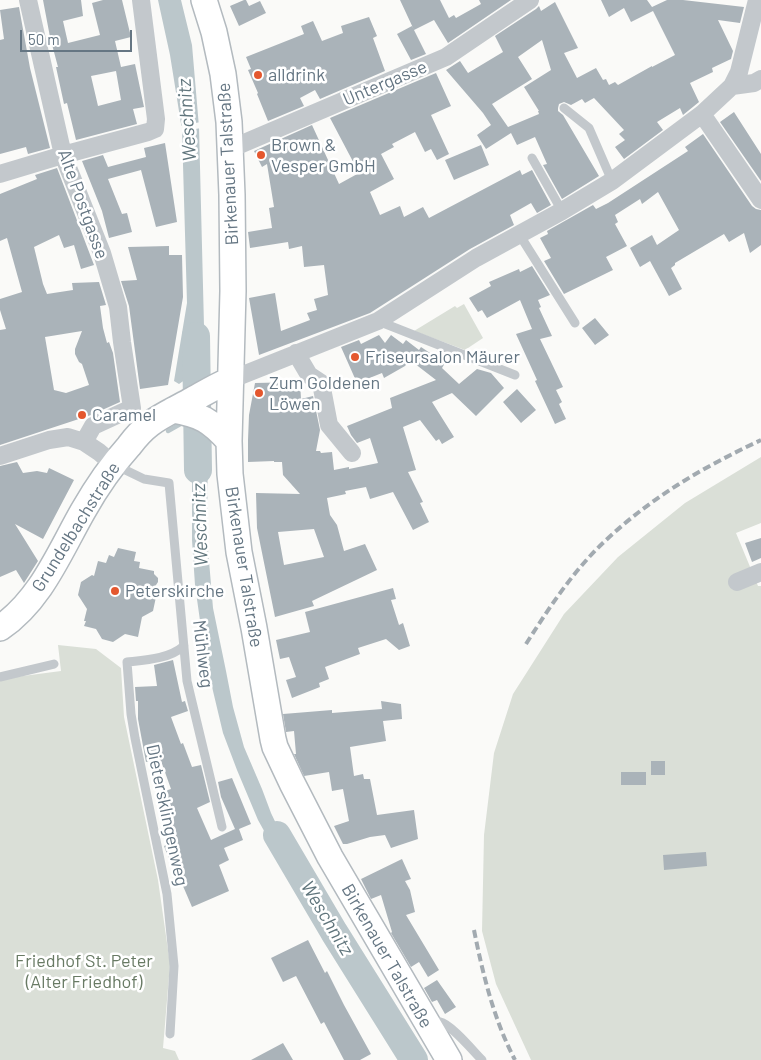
<!DOCTYPE html>
<html>
<head>
<meta charset="utf-8">
<style>
  body { margin:0 }
  #map { position:relative; width:761px; height:1060px; overflow:hidden; background:#fafaf8; font-family:Barlow,sans-serif }
  canvas { display:block }
  .scale { position:absolute; left:20px; top:30px; width:112px; height:22px; box-sizing:border-box; border:2px solid #657683; border-top:0; padding-left:6px; font-size:15px; line-height:18px; white-space:nowrap; color:#657683; -webkit-text-stroke:4px #fff; paint-order:stroke }
</style>
</head>
<body>
<div id="map">
<canvas width="761" height="1060"></canvas>
<div class="scale">50 m</div>
</div>
<script>
const g = document.querySelector('canvas').getContext('2d');
g.lineJoin = 'round';
function fill(path, color) { g.fillStyle = color; g.fill(path, 'evenodd'); }
function trace(path, color, width, dash) { g.strokeStyle = color; g.lineWidth = width; g.lineCap = dash ? 'butt' : 'round'; g.setLineDash(dash || []); g.stroke(path); }
function drawText(font, color, halo, rows, align = 'center') {
  g.font = font + ' Barlow,sans-serif'; g.lineWidth = 5; g.setLineDash([]); g.textBaseline = 'middle'; g.strokeStyle = halo; g.fillStyle = color; for (const [text, x, y, turn = 0] of rows) {
    g.save(); g.translate(x, y); g.rotate((+turn || 0) * Math.PI / 180); g.textAlign = isNaN(turn) ? turn : align; if (halo) g.strokeText(text, 0, 0); g.fillText(text, 0, 0); g.restore();
  }
}
fill(new Path2D(`
  M464 304 483 338 465 350 414 331 455 306 457 308Z
  M761 457V523L736 533 758 586H761V1060H531L496 984 482 931 484 835 494 753 513 694 564 614 618 557 685 503Z
  M58 645 96 649 121 668 124 717 158 880 170 964 163 1048 175 1051 179 1060H0V679L61 671Z`), '#dadfd7');
fill(new Path2D(`
  M158 0H181L192 45 199 127 205 366 179 384 174 381 187 303 182 130 170 55Z
  M192 432 206 436 208 440 207 537 213 608 226 671 233 707 244 747 262 789 271 813 281 834 300 866 287 872 258 820 237 770 223 733 213 691 203 642 195 585 192 540Z`), '#bbc7cb');
fill(new Path2D(`
  M201 122V128L180 132 179 126Z`), '#fafaf8');
trace(new Path2D(`
  M168 431 184 422`), '#bbc7cb', 4.5);
trace(new Path2D(`
  M196 336 198 470
  M277 835 334 932 414 1060`), '#bbc7cb', 28);
fill(new Path2D(`
  M43 0H81L83 16 63 21 68 43 100 35 92 3 103 0H122L131 37 115 41 121 67 135 64 144 107 133 109 137 124 76 140 67 103 64 104 56 67H58L50 37ZM116 71 121 100 98 106 91 76Z
  M244 0H246L249 6 260 1 266 13 239 26 230 6Z
  M400 0H440L449 18 454 15 456 18 481 4 479 0H511L448 43 434 20 414 30Z
  M601 0H647L652 7 667 0H683L744 7 740 23 718 20 733 51 731 59 712 68 713 72 690 83 699 102 683 115 680 108 657 122 663 130 624 159 615 147 625 140 619 134 624 130 594 98 585 103 582 99 571 105 564 102 559 104 558 108V111L563 115 599 176 562 199 543 165 547 164 535 137 517 145 511 133 486 149 477 135 491 125 483 113 446 70 460 61 468 73 503 52 495 36 536 9 539 6 541 11 555 2 578 48 564 53 577 78 596 68 603 80 606 79 609 85 615 82 618 85 652 66V67L675 55 653 11 631 22 624 8 609 17ZM542 40 551 70 524 87 539 111H538L539 114 508 127 492 104 532 79 518 57Z
  M19 7 30 68 50 148 28 154 26 147 0 154V40L4 39 0 10Z
  M369 17 377 36 373 38 385 71 320 99 315 90 300 98 304 106 268 121 257 94 258 93 248 70 251 69 246 57 304 34 301 26 313 21 322 41 343 33 341 26Z
  M412 26 426 54 411 60 397 34Z
  M436 73 451 106 431 115 449 154 437 160 431 149 425 152 415 132 392 144 394 147 381 154 394 179 370 192 380 215 400 206 404 217 423 207 429 218 520 170 522 175 532 170 551 205 537 213 531 203 510 215 514 225 470 249 370 313 259 355 249 298 275 293 281 331 310 320 307 313 317 310 314 299 328 295 324 265 304 267 302 246 289 249 288 242 250 248 248 232 272 228 269 208 274 207 267 164 262 167 254 151 312 125 339 184 359 173 330 118Z
  M734 112 761 154V181L720 122Z
  M703 134 752 206 756 209 761 210V245L750 253 744 233 729 242 724 234 675 263V265L671 268 682 289 669 296 650 261 640 267 630 248 652 235 657 245 679 230 658 192 642 204 640 199 615 215 618 222 615 224 627 246 606 257 613 270 564 294 544 261 551 258 540 238 548 234 547 231 593 205 596 209 608 203 688 151 685 147Z
  M165 143 177 222 156 227 141 170 108 179 122 214 127 213 132 232 109 238 102 211 82 161 103 155 108 167 146 157 144 148Z
  M481 145 489 165 454 180 445 160Z
  M57 168 94 265 81 269 74 245 64 248 59 235 34 247 43 284 47 294 73 290 72 283 99 282 106 305 100 306 103 328 107 343 109 342 113 353 120 402 91 415 0 445V330L6 329 0 310V299L22 292 7 238 0 241V194L37 179 35 175ZM82 331 75 349V354L79 362 82 364 89 385 66 393 54 390 45 337Z
  M169 246V255H182L183 297 168 385 140 389 129 306 121 281 137 280 128 247Z
  M532 266 550 295 538 300 541 307 539 308 552 336 540 339 563 387 556 390 562 402 559 404 566 419 555 424 535 381 537 380 516 334 532 329 520 300 487 318 482 310 478 312 469 298 491 286 489 282 519 269 520 272Z
  M595 318 609 335 595 345 582 328Z
  M379 335 385 343 391 335 403 344 406 340 419 350 421 347 445 363 442 368 459 384 477 369 491 373 504 388 476 416 452 393 432 402 454 437 442 444 439 439 436 441 420 420 403 427 416 470 408 472 423 502 420 503 429 522 413 530 393 492 370 499 366 487 345 491 346 494 327 498 330 515 337 525 344 551 365 544 377 570 312 601 314 606 275 617 257 528 256 493 300 494 283 475 282 462H274V461L248 462V440L249 415 255 383 300 382 301 399 313 396 320 430 316 451H320L321 453 332 452 334 470 349 467V469L378 463 370 438 357 443 351 435 347 426 392 408 390 398 436 380 410 360 405 366 384 378 382 373 357 383 341 347 359 340 361 344ZM314 529 324 557 284 565 278 532Z
  M517 389 536 410 521 423 503 402Z
  M17 462 23 473 37 471 47 473 49 468 74 480 43 539 15 524 38 561 24 583 16 570 0 577V466Z
  M761 538V558L752 562 745 543Z
  M118 548 136 552 134 561 140 562 139 568 154 571V574L158 578V582L152 591 156 597 153 611 142 617 138 637 125 634 113 642 102 639 96 629 84 626 86 621H84L87 609 78 595 81 582 92 575 94 576 98 561 106 563 109 555 114 557Z
  M393 588 396 599 391 600 399 625 403 623 410 646 399 650 386 639 358 648 360 654 325 667 329 679 319 683 320 687 292 698 286 680 296 677 289 657 280 659 276 640 310 632 305 612Z
  M173 660 182 702 185 701 188 711 171 717 181 744 183 743 192 767 201 765 210 802 197 808 211 840 235 829 221 797 218 782 232 778 251 824 239 829 243 840 224 848 229 860 219 865 229 891 192 907 171 858 169 859 164 846 171 843 170 841 171 840 165 824 174 820 172 809 165 791 171 789 161 761 158 763 156 759 146 762 138 719V701H136L135 687 157 686 154 665Z
  M381 701 401 704 402 719 383 721 386 741 350 747 354 776 363 774 364 779H370L377 815 414 810 418 839 391 848 385 835 370 837 347 844H343L334 826 349 821 343 789 332 791 329 772 304 776 294 754H296L294 731 286 732 283 714 332 710V713L382 709Z
  M651 761H665V775H651Z
  M621 772H646V785H621Z
  M706 852 707 866 664 870 663 855Z
  M402 859 411 879 405 881 410 890 415 912 406 915 439 970 428 977 419 962 411 967 391 933 392 932 381 895 371 899 361 879Z
  M308 940 325 973 327 971 344 1005 371 1054 360 1060H344L324 1022 321 1024 296 976 283 982 271 958Z
  M437 980 456 1007 445 1014 437 1000 432 1002 424 988Z
  M283 1043 293 1060H251Z`), '#aab3b9');
const secondary = new Path2D(`
  M204 0 214 32 223 74 229 122 232 195 233 291 229 441 230 474 239 552 254 628 273 739 275 747 292 783 330 857 449 1060
  M173 410C201 415 210 420 229 441
  M0 628C41 600 59 553 83 511 96 488 111 466 129 446 135 438 142 430 150 424 162 415 176 409 190 401 203 394 216 386 230 380`);
trace(secondary, '#b3babf', 28);
trace(new Path2D(`
  M564 108 589 128 612 181
  M532 158 562 211
  M519 234 575 323
  M378 321 515 375
  M115 465 144 479 169 483 187 681 222 827
  M0 677 54 664
  M432 1024C435 1023 438 1022 440 1022 451 1024 474 1052 482 1060
  M170 1034 174 966 167 894 135 738 131 714 127 662C146 660 169 659 184 646`), '#c3c8cc', 9);
trace(new Path2D(`
  M28 0 63 155 102 253 118 307 122 342 132 408
  M732 86 754 83 761 79
  M702 114 761 200
  M230 149 446 57 530 0
  M0 174 63 155 148 132 155 129 156 119 141 0
  M296 353 309 375 321 383 329 425 352 453
  M230 380 378 321 476 258 562 211 612 181 702 114 732 86 739 72 757 0
  M84 442 93 426 132 408
  M0 456 49 440 68 437 84 442 99 452 113 464
  M737 582 761 572`), '#c3c8cc', 18);
trace(secondary, '#fff', 25);
trace(new Path2D(`
  M526 644C549 608 573 571 605 541 653 496 702 468 761 440
  M474 930C483 975 494 1020 515 1060`), '#a2aab0', 4, [8, 4]);
for (const [x, y, r, color] of [
  [258,75,5,"#e4572e"],
  [261,155,5,"#e4572e"],
  [355,357,5,"#e4572e"],
  [259,393,5,"#e4572e"],
  [82,415,5,"#e4572e"],
  [115,591,5,"#e4572e"]
]) { const dot = new Path2D(); dot.arc(x, y, r, 0, 2 * Math.PI); g.fillStyle = color; g.fill(dot); trace(dot, '#fff', 2); }
drawText('18px', '#657683', '#fff', [
  ["alldrink",268,75],
  ["Brown &",271,145],
  ["Vesper GmbH",271,166],
  ["Friseursalon Mäurer",365,357],
  ["Zum Goldenen",269,383],
  ["Löwen",269,404],
  ["Caramel",92,415],
  ["Peterskirche",125,591]
], 'left');
drawText('18px', '#657683', '#fff', [
  ["Untergasse",385,83,-23],
  ["Birkenauer Talstraße",228,164,-93],
  ["Alte Postgasse",83,204,70],
  ["Grundelbachstraße",76,527,-58],
  ["Birkenauer Talstraße",244,567,81],
  ["Mühlweg",203,654,83],
  ["Dietersklingenweg",167,815,78],
  ["Birkenauer Talstraße",387,956,60]
]);
drawText('18px', '#687a64', '#fff', [
  ["Friedhof St. Peter",84,961],
  ["(Alter Friedhof)",84,982]
]);
drawText('italic 19px', '#60757c', '#fff', [
  ["Weschnitz",187,120,-94],
  ["Weschnitz",200,525,-92],
  ["Weschnitz",327,918,59]
]);
</script>
</body>
</html>
